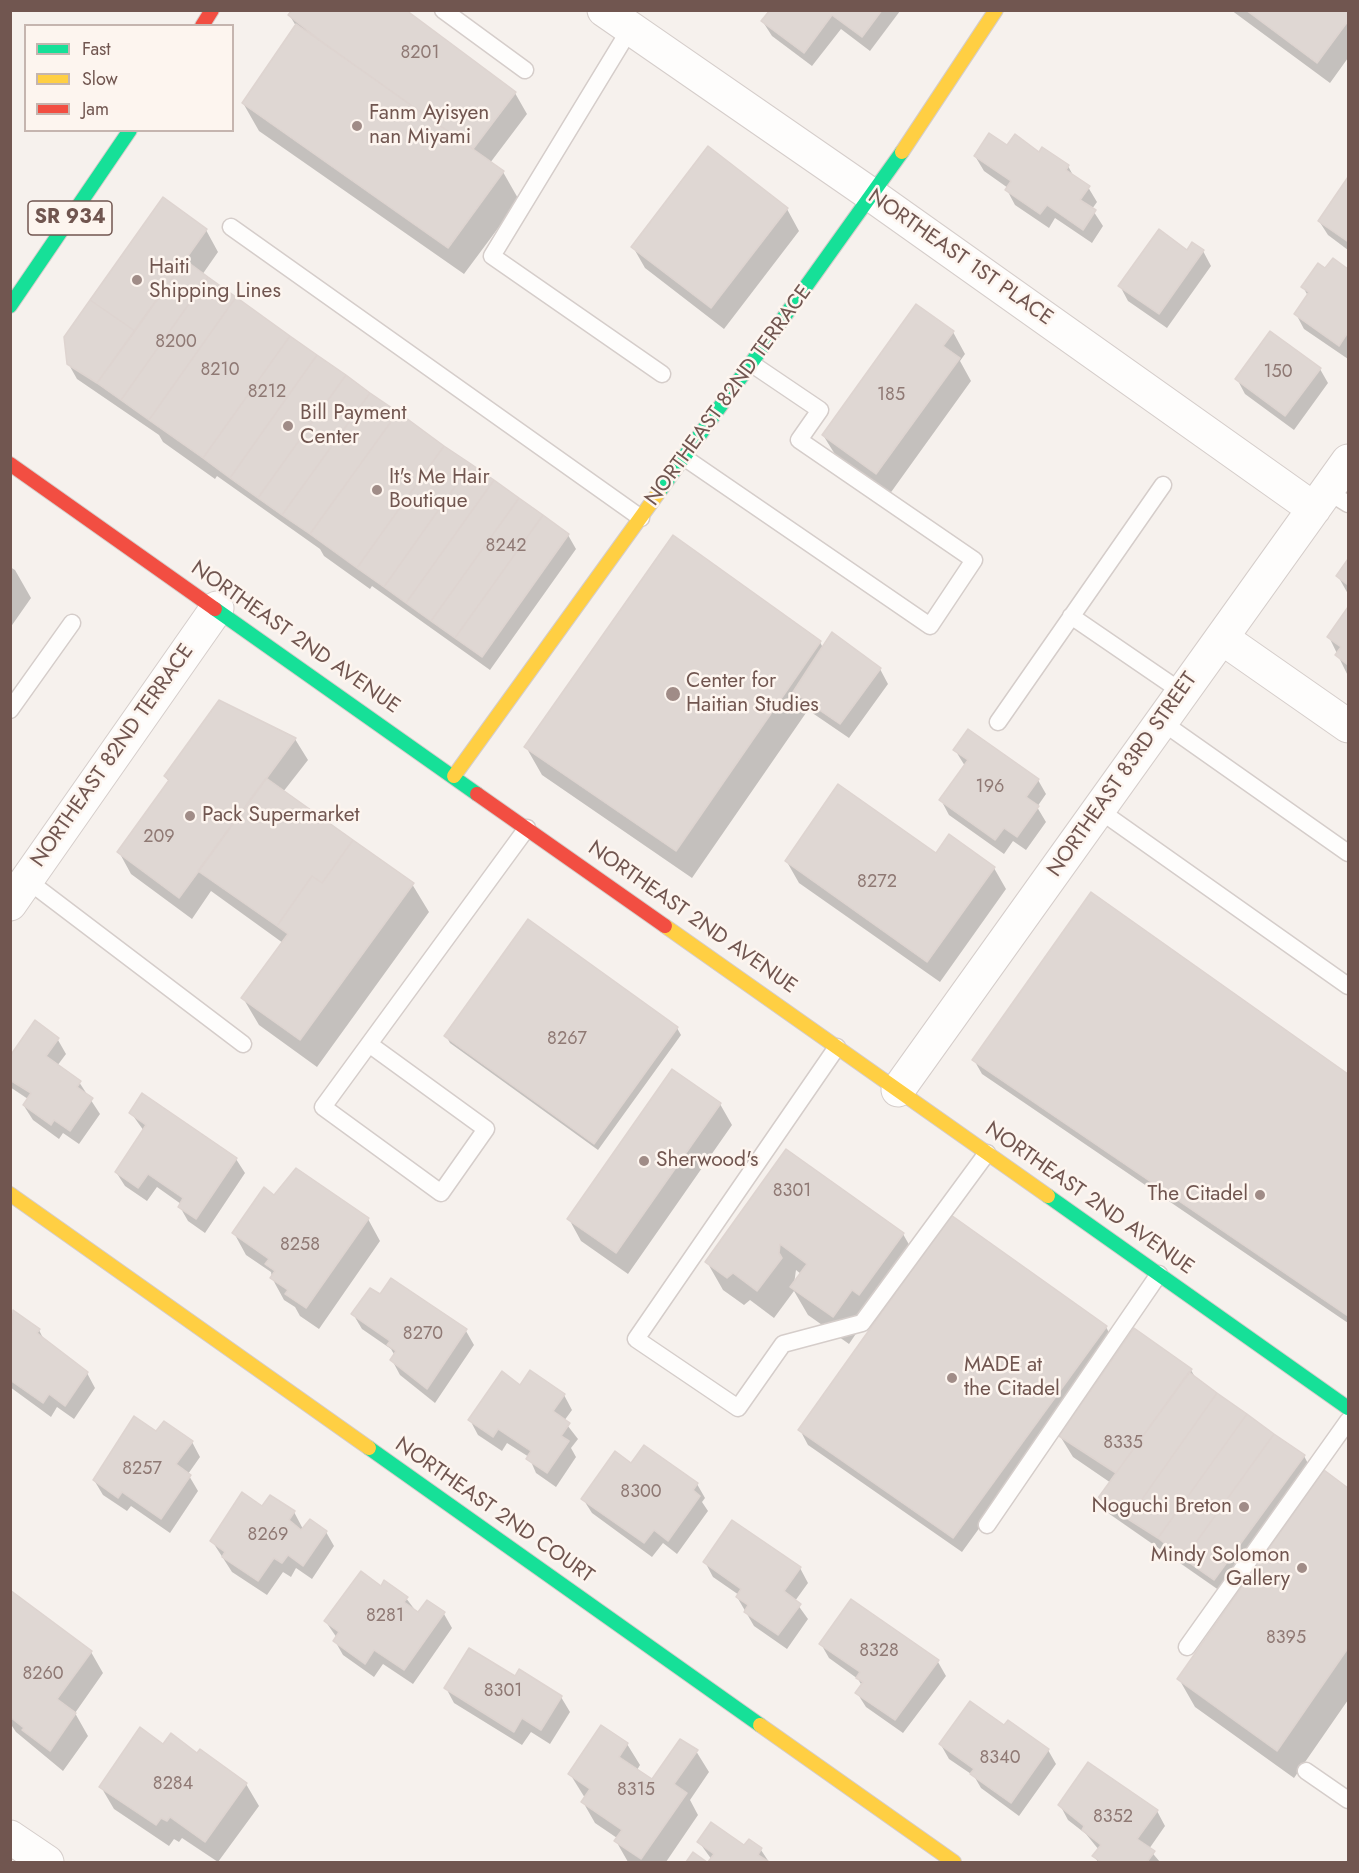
<!DOCTYPE html>
<html>
<head>
<meta charset="utf-8">
<style>
  body { margin:0 }
  #map { position:relative; width:1359px; height:1873px; overflow:hidden; background:#f6f1ed; font-family:Jost,sans-serif }
  canvas { display:block }
  .frame { position:absolute; inset:0; border:12px solid #715650; pointer-events:none }
  .legend { position:absolute; left:24px; top:24px; width:210px; height:108px; box-sizing:border-box; background:#fdf5ef; border:2px solid #c5b5af; margin:0; padding:8px 10px; list-style:none; font-size:18px; color:#715650 }
  .legend li { display:flex; align-items:center; gap:12px; height:30px }
  .legend b { width:30px; border:2px solid #c5b5af }
</style>
</head>
<body>
<div id="map">
<canvas width="1359" height="1873"></canvas>
<div class="frame"></div>
<ul class="legend">
<li><b style="height:8px;background:#16e098"></b>Fast</li>
<li><b style="height:8px;background:#ffcf43"></b>Slow</li>
<li><b style="height:8px;background:#f24e42"></b>Jam</li>
</ul>
</div>
<script>
const g = document.querySelector('canvas').getContext('2d');
g.lineJoin = 'round';
function fill(path, color) { g.fillStyle = color; g.fill(path, 'evenodd'); }
function trace(path, color, width, dash) { g.strokeStyle = color; g.lineWidth = width; g.lineCap = dash ? 'butt' : 'round'; g.setLineDash(dash || []); g.stroke(path); }
function drawText(font, color, halo, rows, align = 'center') {
  g.font = font + ' Jost,sans-serif'; g.lineWidth = 5; g.setLineDash([]); g.textBaseline = 'middle'; g.strokeStyle = halo; g.fillStyle = color; for (const [text, x, y, turn = 0] of rows) {
    g.save(); g.translate(x, y); g.rotate((+turn || 0) * Math.PI / 180); g.textAlign = isNaN(turn) ? turn : align; if (halo) g.strokeText(text, 0, 0); g.fillText(text, 0, 0); g.restore();
  }
}
fill(new Path2D(`
  M771 10H899L900 11 870 51 841 29 812 66 772 36 763 22Z
  M1231 10H1343L1348 15V58L1330 83Z
  M290 16 515 93 527 114 490 163 503 172 519 200 464 274 259 131 243 103 296 26Z
  M1008 148 1039 154 1068 166 1074 177 1088 187 1097 202 1092 209 1103 226 1092 243 1055 218 1049 228 1015 205 1007 190 1008 188 984 171 975 156Z
  M1348 180V250L1328 235 1319 221Z
  M787 209 799 231 724 329 645 268 633 247Z
  M206 230 218 252 202 275 568 535 576 549 490 670 372 586 370 589 324 556 320 549 217 476 215 479 163 442 159 435 77 379 68 363Z
  M1203 251 1211 266 1167 328 1128 301 1120 286 1188 252Z
  M1333 260 1348 271V359L1304 329 1296 314 1308 296 1303 287 1325 270Z
  M953 332 965 354 960 361 971 381 889 495 836 456 823 435Z
  M1320 369 1328 383 1294 430 1245 394 1237 379Z
  M1348 562V594L1338 576Z
  M10 567 15 570 31 598 10 628Z
  M1348 610V676L1329 637Z
  M820 642 823 648 880 669 888 684 849 738 808 710 692 878 542 775 526 747Z
  M295 739 308 760 283 792 412 884 429 912 317 1067 259 1025 243 998 283 943 211 891 192 919 131 874 119 852 169 782 165 776Z
  M955 750 1038 780 1046 794 1037 807 1046 822 1026 850 1013 841 1004 854 949 815 941 800 965 766Z
  M787 862 994 868 1006 889 940 982 799 883Z
  M1091 894 1348 1075V1323L982 1074 974 1060Z
  M529 922 677 1028 681 1035 598 1150 450 1043 446 1036Z
  M58 1040 66 1054 57 1066 79 1082 100 1114 79 1144 63 1133 59 1139 33 1120 24 1106 28 1099 10 1087V1059Z
  M720 1104 732 1125 628 1274 581 1241 569 1219Z
  M131 1113 236 1159 245 1173 205 1233 188 1221 180 1207 181 1204 157 1187 147 1201 125 1186 116 1172 144 1131Z
  M787 1151 903 1234 919 1262 1106 1327 1114 1342 962 1552 808 1445 800 1430 877 1322 868 1316 849 1344 808 1315 794 1291 774 1318 750 1300 744 1305 723 1290 707 1262ZM796 1270 801 1274 794 1284Z
  M275 1197 368 1219 380 1241 319 1329 300 1316 295 1307 284 1300 272 1278 271 1272 246 1255 234 1233Z
  M392 1280 466 1331 474 1345 435 1403 400 1375 392 1360 395 1356 391 1349 362 1329 353 1314 380 1297Z
  M13 1313 39 1330 44 1340 87 1373 95 1388 74 1419 57 1407 51 1417 10 1387V1316Z
  M1191 1370 1196 1379 1304 1456 1312 1471 1223 1593 1108 1513 1100 1498 1111 1483 1073 1457 1060 1436Z
  M521 1387 564 1395 572 1410 564 1421 578 1439 571 1448 576 1457 556 1487 536 1473 529 1457 507 1443 502 1451 478 1435 470 1420Z
  M157 1434 192 1442 200 1457 188 1474 198 1491 170 1533 131 1506 127 1511 103 1495 94 1480Z
  M632 1465 697 1484 705 1498 702 1502 708 1511 677 1554 663 1543 652 1557 592 1513 583 1499Z
  M1324 1472 1348 1490V1700L1294 1778 1195 1707 1179 1679Z
  M263 1508 294 1512 303 1529 326 1532 334 1546 312 1579 296 1568 291 1577 283 1572 267 1595 232 1572 212 1541Z
  M705 1562 800 1568 808 1583 795 1601 808 1619 787 1649 754 1626 737 1597 739 1595 713 1577Z
  M382 1588 406 1598 418 1614H444L452 1628 413 1684 383 1664 374 1677 343 1655 335 1641 337 1638 326 1622Z
  M10 1592 91 1652 103 1673 75 1713 88 1736 63 1771 16 1732 10 1723Z
  M851 1601 938 1662 946 1676 903 1733 866 1707 857 1693 862 1686 858 1679 829 1658 821 1644Z
  M520 1671 561 1697 570 1712 550 1744 531 1732 522 1745 454 1703 446 1688 515 1678Z
  M1004 1727 1048 1750 1056 1764 1019 1816 981 1788 974 1776 949 1759 941 1745Z
  M627 1744 640 1765 637 1770 653 1781 696 1751 709 1772 690 1800 698 1815 666 1862H628L616 1841 617 1838 595 1823 583 1802 585 1798 570 1774Z
  M164 1747 197 1755 246 1784 259 1806 218 1862 182 1838 179 1842 174 1839 169 1846 114 1809 101 1787Z
  M1060 1805 1157 1811 1165 1826 1149 1849 1160 1862H1098L1094 1856 1099 1850 1086 1834 1068 1820Z
  M749 1841 761 1850 769 1862H710L712 1860 699 1842 744 1848Z`), '#0003');
const building = new Path2D(`
  M292 10H406L516 92 473 149 321 41 288 15Z
  M770 10H882L862 37 832 15 804 53 761 21Z
  M1246 10H1346L1348 13V21L1317 63Z
  M296 24 504 171 448 248 242 103Z
  M989 133 1007 145 1015 134 1039 152 1042 147 1069 165 1066 170 1090 186 1080 200 1096 210 1083 230 1047 205 1040 214 1005 190 1011 181 974 156Z
  M708 146 788 208 711 308 631 247Z
  M1348 177V239L1347 241 1318 221Z
  M163 197 207 229 135 331 90 300Z
  M1159 229 1187 250 1192 242 1204 250 1159 314 1118 286Z
  M1333 258 1348 269V332L1339 346 1294 314 1309 292 1301 287 1318 263 1325 268Z
  M185 260 208 277 121 400 97 383Z
  M208 277 236 297 149 420 121 400Z
  M236 297 290 336 203 458 149 420Z
  M90 300 135 331 97 383 67 364 64 337Z
  M916 304 954 331 943 346 960 358 876 474 822 435Z
  M1270 331 1321 368 1285 416 1235 379Z
  M290 336 317 355 230 478 203 458Z
  M317 355 346 375 258 498 230 478Z
  M346 375 370 393 282 515 258 498Z
  M370 393 398 412 310 534 282 515Z
  M398 412 444 446 357 568 310 534Z
  M444 446 471 464 384 587 357 568Z
  M471 464 494 480 406 603 384 587Z
  M494 480 519 498 431 621 406 603Z
  M519 498 543 515 455 638 431 621Z
  M543 515 569 534 482 657 455 638Z
  M673 535 821 641 676 851 524 747Z
  M1348 559V585L1336 576Z
  M1348 607V665L1335 655 1341 647 1327 637Z
  M832 632 881 668 840 724 793 692Z
  M219 700 296 738 179 898 117 852 169 780 164 776Z
  M968 729 1039 779 1026 797 1039 806 1017 837 1004 828 995 840 939 800 968 760 953 750Z
  M266 778 353 840 322 883 312 876 277 926 198 871Z
  M838 784 936 853 949 834 995 867 927 962 785 861Z
  M353 840 414 883 300 1040 241 998 288 934 277 926 312 876 322 883Z
  M1091 892 1348 1074V1316L972 1060Z
  M528 919 678 1027 594 1144 444 1036Z
  M35 1020 59 1038 46 1056 81 1081 77 1087 93 1098 70 1131 54 1120 51 1125 23 1105 31 1093 10 1080V1056Z
  M672 1069 721 1103 616 1253 567 1219Z
  M142 1093 237 1158 196 1219 178 1207 183 1198 148 1174 138 1188 115 1172 146 1125 129 1113Z
  M786 1149 904 1233 859 1295 852 1290 833 1317 790 1287 807 1264 780 1244 779 1253 782 1258 757 1291 733 1273 727 1278 705 1262Z
  M296 1168 369 1218 306 1308 285 1294 288 1290 270 1278 275 1271 265 1264 269 1259 232 1233 264 1187 274 1195Z
  M951 1215 1107 1326 953 1538 798 1430Z
  M391 1278 467 1329 427 1389 390 1360 396 1351 387 1345 390 1341 351 1314 370 1288 380 1294Z
  M13 1310 40 1329 37 1333 88 1372 65 1406 49 1394 43 1403 10 1380Z
  M1134 1328 1192 1369 1116 1473 1059 1436Z
  M530 1370 565 1394 553 1411 570 1423 561 1436 569 1441 547 1473 526 1459 531 1451 498 1429 493 1437 468 1420 502 1371 520 1385Z
  M1189 1372 1217 1393 1128 1519 1098 1498Z
  M1217 1393 1247 1414 1158 1538 1128 1519Z
  M1247 1414 1274 1434 1184 1559 1158 1538Z
  M134 1416 156 1431 164 1421 193 1441 176 1464 191 1475 161 1519 122 1492 118 1498 93 1480Z
  M1274 1434 1305 1455 1214 1580 1184 1559Z
  M644 1445 698 1483 693 1490 700 1496 668 1541 654 1530 644 1543 581 1499 615 1451 631 1463Z
  M1324 1470 1348 1488V1648L1277 1751 1177 1679Z
  M242 1492 262 1506 270 1495 295 1511 289 1520 301 1530 310 1519 327 1531 303 1566 288 1555 282 1563 274 1558 258 1581 222 1557 225 1552 210 1541Z
  M732 1520 801 1567 784 1591 801 1604 778 1635 744 1612 748 1605 736 1597 741 1589 703 1562Z
  M361 1571 381 1586 384 1580 408 1597 404 1602 418 1612 427 1600 445 1612 404 1670 374 1650 365 1664 333 1641 339 1632 324 1621Z
  M10 1590 92 1651 57 1699 76 1713 50 1751 22 1730 24 1728 10 1717Z
  M851 1599 939 1660 895 1720 855 1693 863 1682 856 1678 860 1672 819 1644Z
  M469 1648 515 1676 519 1669 562 1696 541 1730 522 1718 514 1732 444 1688Z
  M970 1701 1004 1725 1008 1720 1049 1749 1011 1803 970 1774 974 1769 939 1744Z
  M601 1725 628 1743 619 1757 652 1779 680 1739 698 1750 674 1784 687 1793 641 1859 614 1841 622 1830 581 1802 590 1789 568 1774Z
  M140 1727 163 1744 171 1733 197 1753 200 1749 247 1783 205 1842 170 1817 167 1821 161 1818 156 1825 99 1787Z
  M1088 1762 1158 1810 1137 1839 1155 1851 1147 1862H1101L1092 1856 1101 1845 1082 1830 1084 1826 1058 1805Z
  M711 1822 744 1845 749 1839 762 1848 758 1855 769 1862H708L714 1854 697 1842Z
  M693 1852 707 1862H686Z`);
fill(building, '#dfd7d3');
trace(building, '#ded4d0', 1.5);
const lane = new Path2D(`
  M443 10 525 70
  M630 29 492 256 662 374
  M231 227 641 518
  M685 458 930 626 974 560 799 440 820 410 752 364
  M1327 491 1348 504
  M1071 616 1182 692
  M10 710 72 623
  M998 722 1163 485
  M1162 722 1348 853
  M1099 810 1348 986
  M27 880 243 1044
  M369 1044 486 1129 441 1193 323 1107 527 828
  M837 1047 636 1339 738 1408 783 1344 862 1323 987 1153
  M987 1525 1159 1274
  M1187 1647 1348 1421
  M1306 1771 1348 1800`);
const street = new Path2D(`
  M604 10 873 196 1314 509
  M1222 638 1348 726
  M10 904 217 608
  M898 1090 1348 461
  M10 1837 47 1862`);
const fast = new Path2D(`
  M10 306 130 130
  M659 492 902 152
  M215 609 477 794
  M1048 1196 1348 1408
  M369 1448 760 1725`);
const slow = new Path2D(`
  M902 152 996 10
  M454 776 659 492
  M665 926 1048 1196
  M10 1194 369 1448
  M760 1725 954 1862`);
const jam = new Path2D(`
  M202 26 212 10
  M10 464 215 609
  M477 794 665 926`);
trace(lane, '#d5cdca', 19);
trace(street, '#d5cdca', 35);
trace(fast, '#d5cdca', 16);
trace(slow, '#d5cdca', 16);
trace(jam, '#d5cdca', 16);
trace(lane, '#fefdfc', 16);
trace(street, '#fefdfc', 33);
trace(fast, '#16e098', 14);
trace(slow, '#ffcf43', 14);
trace(jam, '#f24e42', 14);
for (const [x, y, r, color] of [
  [357,126,6,"#a08c87"],
  [137,280,6,"#a08c87"],
  [288,426,6,"#a08c87"],
  [377,490,6,"#a08c87"],
  [673,694,8,"#a08c87"],
  [190,816,6,"#a08c87"],
  [644,1161,6,"#a08c87"],
  [1260,1195,6,"#a08c87"],
  [952,1378,6,"#a08c87"],
  [1244,1507,6,"#a08c87"],
  [1302,1568,6,"#a08c87"]
]) { const dot = new Path2D(); dot.arc(x, y, r, 0, 2 * Math.PI); g.fillStyle = color; g.fill(dot); trace(dot, '#fdf5ef', 2); }
drawText('18px', '#8f7974', null, [
  ["8201",420,54],
  ["8200",176,343],
  ["8210",220,371],
  ["150",1278,373],
  ["8212",267,393],
  ["185",891,396],
  ["8242",506,547],
  ["196",990,788],
  ["209",159,838],
  ["8272",877,883],
  ["8267",567,1040],
  ["8301",792,1192],
  ["8258",300,1246],
  ["8270",423,1335],
  ["8335",1123,1444],
  ["8257",142,1470],
  ["8300",641,1493],
  ["8269",268,1536],
  ["8281",385,1617],
  ["8395",1286,1639],
  ["8328",879,1652],
  ["8260",43,1675],
  ["8301",503,1692],
  ["8340",1000,1759],
  ["8284",173,1785],
  ["8315",636,1791],
  ["8352",1113,1818]
]);
for (const [x, y, w] of [
  [70,218,84]
]) { const box = new Path2D(); box.roundRect(x - w / 2, y - 17, w, 34, 4.5); g.fillStyle = '#fdf5ef'; g.fill(box); trace(box, '#715650', 1.5); }
drawText('bold 20px', '#715650', null, [
  ["SR 934",70,218]
]);
drawText('21px', '#715650', '#fdf5ef', [
  ["Fanm Ayisyen",369,114],
  ["nan Miyami",369,138],
  ["Haiti",149,268],
  ["Shipping Lines",149,292],
  ["Bill Payment",300,414],
  ["Center",300,438],
  ["It's Me Hair",389,478],
  ["Boutique",389,502],
  ["Center for",686,682],
  ["Haitian Studies",686,706],
  ["Pack Supermarket",202,816],
  ["Sherwood's",656,1161],
  ["The Citadel",1248,1195,"right"],
  ["MADE at",964,1366],
  ["the Citadel",964,1390],
  ["Noguchi Breton",1232,1507,"right"],
  ["Mindy Solomon",1290,1556,"right"],
  ["Gallery",1290,1580,"right"]
], 'left');
drawText('21px', '#715650', '#fdf5ef', [
  ["NORTHEAST 1ST PLACE",960,258,35],
  ["NORTHEAST 82ND TERRACE",729,396,-54],
  ["NORTHEAST 2ND AVENUE",295,638,35],
  ["NORTHEAST 82ND TERRACE",113,756,-55],
  ["NORTHEAST 83RD STREET",1123,775,-55],
  ["NORTHEAST 2ND AVENUE",692,918,35],
  ["NORTHEAST 2ND AVENUE",1089,1199,35],
  ["NORTHEAST 2ND COURT",494,1511,35]
]);
</script>
</body>
</html>
